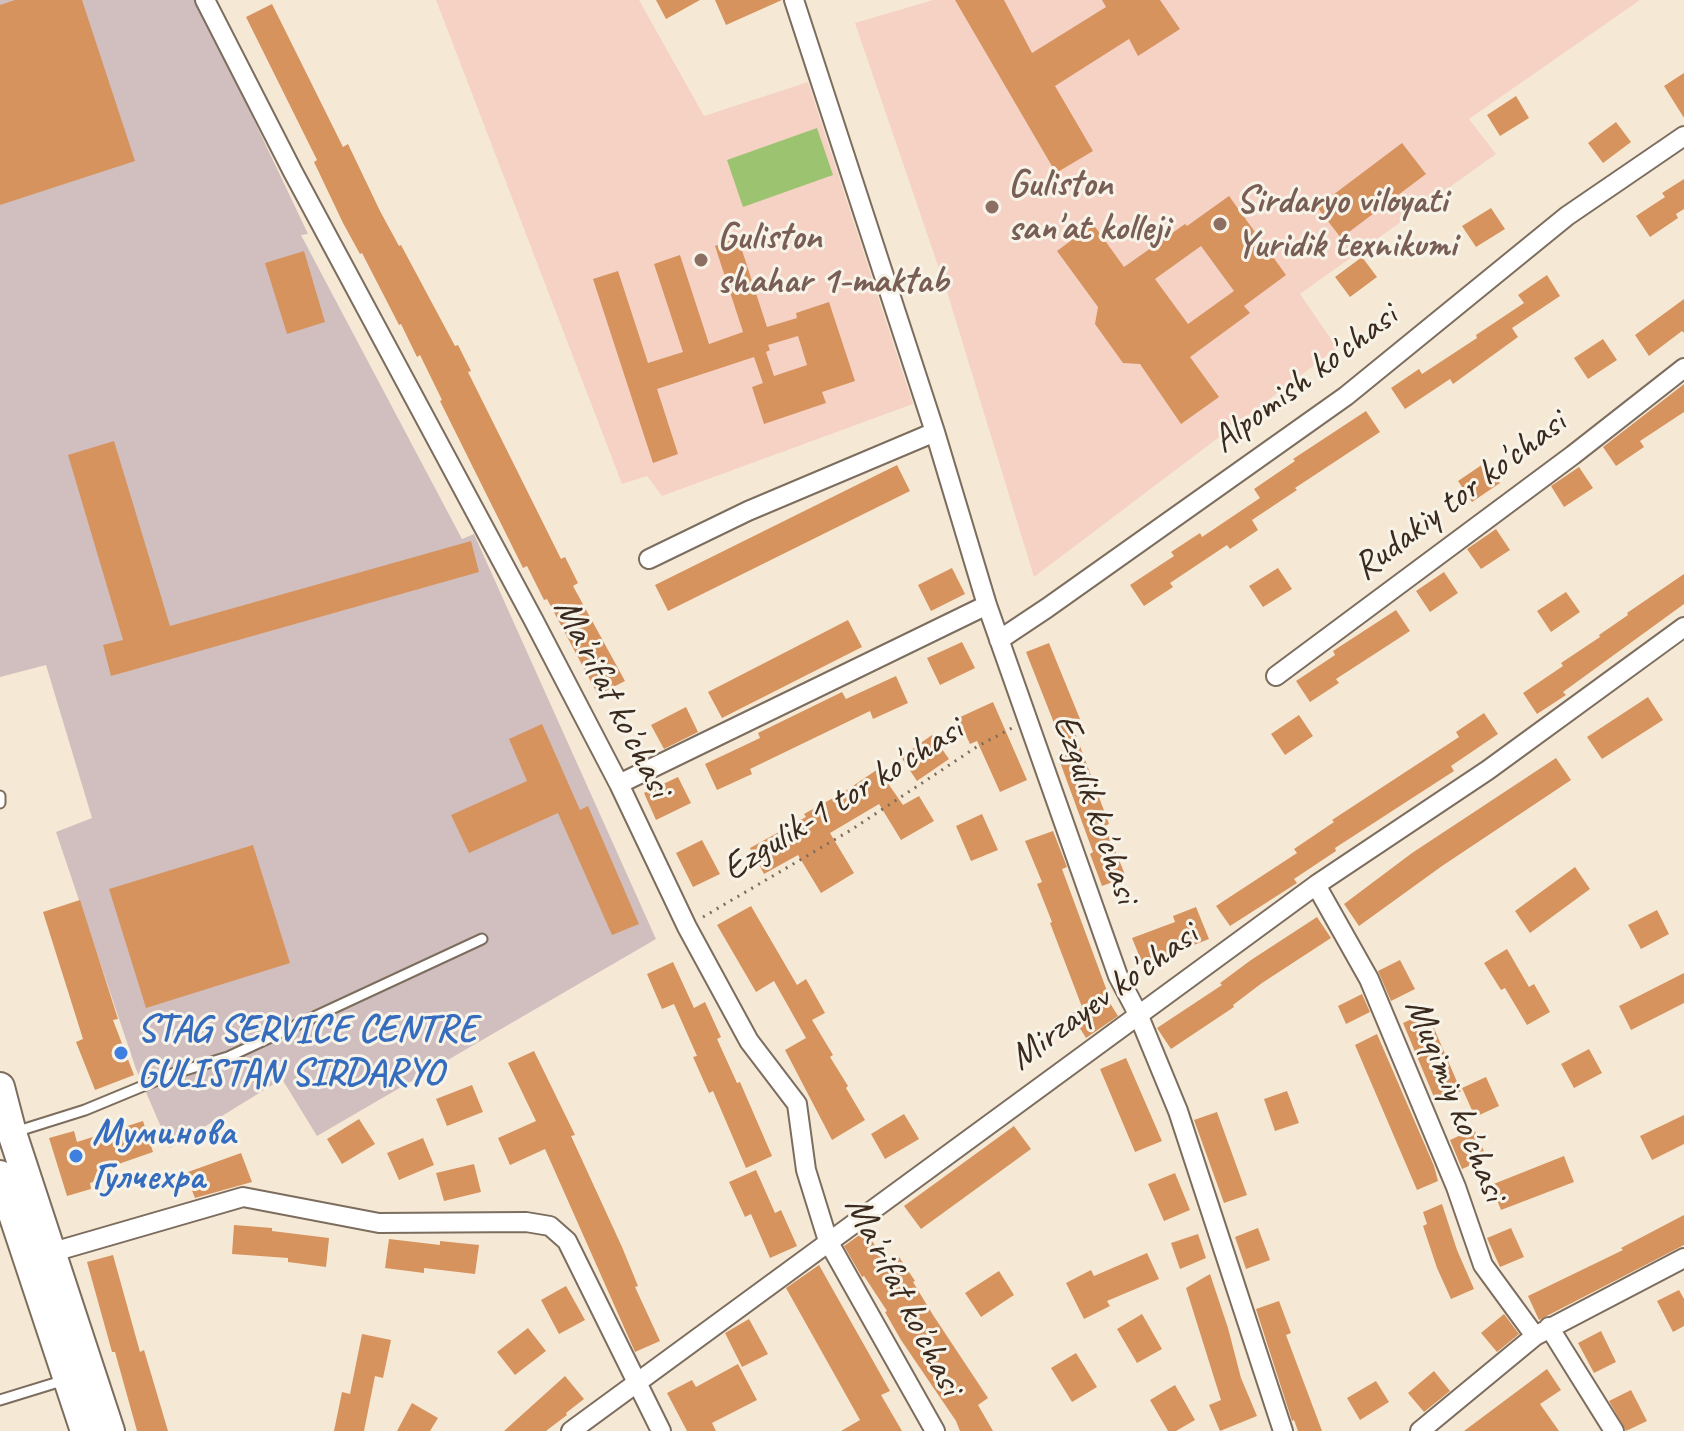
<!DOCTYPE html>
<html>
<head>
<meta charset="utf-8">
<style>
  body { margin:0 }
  canvas { display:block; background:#f5e9d5 }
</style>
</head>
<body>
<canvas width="1684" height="1431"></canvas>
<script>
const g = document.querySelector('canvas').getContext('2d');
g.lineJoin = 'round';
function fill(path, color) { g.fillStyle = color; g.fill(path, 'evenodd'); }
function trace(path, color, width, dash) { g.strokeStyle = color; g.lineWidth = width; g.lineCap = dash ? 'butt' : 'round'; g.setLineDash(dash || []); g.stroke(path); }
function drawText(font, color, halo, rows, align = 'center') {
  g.font = font + ' Caveat,sans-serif'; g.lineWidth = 6; g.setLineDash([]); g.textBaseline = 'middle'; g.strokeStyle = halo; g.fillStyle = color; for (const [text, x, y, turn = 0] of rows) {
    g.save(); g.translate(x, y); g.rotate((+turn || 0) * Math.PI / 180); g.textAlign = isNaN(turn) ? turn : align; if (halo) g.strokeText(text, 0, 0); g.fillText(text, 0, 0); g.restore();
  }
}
fill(new Path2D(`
  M436 0H639L704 116 808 82 913 404 662 496 647 476 622 484Z
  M933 0H1640L1469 119 1496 154 1300 294 1337 348 1034 577 948 295 855 23Z`), '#f6d2c5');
fill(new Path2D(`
  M0 0H197L308 234 301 235 462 539 474 534 656 939 317 1136 282 1079 170 1148 136 1069 56 832 92 818 46 665 0 677Z`), '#d1bfbf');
fill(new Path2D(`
  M817 128 833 175 743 207 727 160Z`), '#9cc36f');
fill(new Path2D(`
  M15 0H82L135 161 0 205V5Z
  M656 0H700L666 19Z
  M715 0H782L726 25Z
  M955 0H1004L1032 53 1106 7 1102 0H1160L1180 29 1138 56 1129 39 1055 86 1093 151 1056 173Z
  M272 4 343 147 348 144 380 211 399 246 401 245 455 346 458 345 471 371 468 372 561 559 565 557 578 583 573 586 625 681 598 695 547 599 544 600 527 566 523 568 440 401 442 400 420 355 417 357 401 324 399 325 362 253 360 254 343 223 314 162 317 160 246 17Z
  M1684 73V118L1664 86Z
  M1516 96 1529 118 1500 136 1487 115Z
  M1616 122 1631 142 1603 163 1588 143Z
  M1402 143 1426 174 1341 238 1317 207Z
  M1684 179V209L1676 214 1678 218 1650 237 1636 216 1665 197 1662 193Z
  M1229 196 1286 275 1244 306 1250 313 1190 357 1219 397 1181 424 1140 364 1123 363 1095 324 1098 307 1057 251 1093 224 1124 267 1185 224 1187 226ZM1201 246 1234 291 1188 324 1155 279Z
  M1491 208 1505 229 1476 247 1462 226Z
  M738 238 767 327 797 318 796 313 829 302 855 381 822 392 826 403 764 424 752 387 763 383 754 357 657 389 678 454 653 463 593 279 618 271 648 363 683 352 654 264 680 255 709 344 743 332 715 246ZM798 336 807 365 774 376 766 352 770 350 768 345Z
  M304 251 325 322 287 334 265 263Z
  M1362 257 1377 277 1350 297 1335 277Z
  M1547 275 1560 296 1512 328 1518 337 1453 384 1450 379 1405 409 1391 388 1419 369 1422 374 1477 338 1476 335 1524 303 1518 295Z
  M1684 299V333L1682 331 1649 356 1635 335Z
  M1603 339 1617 360 1588 379 1574 358Z
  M1684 384V412L1640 441 1644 447 1616 466 1603 447Z
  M1366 411 1380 432 1295 488 1297 490 1252 520 1258 530 1230 549 1227 545 1170 583 1173 587 1144 606 1130 585 1174 556 1171 552 1200 533 1202 537 1260 498 1254 489 1295 461 1293 459Z
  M114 441 170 626 471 541 479 572 111 676 103 645 123 640 68 455Z
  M1486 462 1500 483 1472 502 1458 481Z
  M897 465 910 491 668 611 655 585Z
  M1579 467 1593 488 1564 507 1551 486Z
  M1496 529 1510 550 1481 569 1467 549Z
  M952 568 965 594 931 611 918 585Z
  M1278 568 1292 589 1263 607 1249 586Z
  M1444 572 1458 593 1430 612 1416 591Z
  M1684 574V604L1563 692 1566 695 1537 714 1523 693 1563 666 1561 663 1600 637 1599 635 1628 615 1627 613Z
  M1566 592 1580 612 1551 632 1537 611Z
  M1396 610 1410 631 1336 679 1339 683 1310 702 1296 681 1335 655 1333 651Z
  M848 620 862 647 722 718 708 692Z
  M962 642 975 668 940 685 927 658Z
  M1049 643 1080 719 1071 722 1109 824 1105 826 1126 877 1102 886 1090 854 1093 852 1057 754 1065 751 1026 652Z
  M896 676 908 703 873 719 870 711 750 769 752 774 717 790 705 764 760 738 758 733 842 692 846 699Z
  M1648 697 1663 720 1602 759 1587 737Z
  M993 702 1027 780 1000 792 977 741 970 744 958 718Z
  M686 707 698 732 664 749 651 725Z
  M1484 713 1498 734 1451 766 1454 771 1335 848 1336 851 1294 879 1297 883 1230 926 1216 906 1297 853 1294 849 1334 822 1332 820 1459 737 1456 732Z
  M1299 715 1313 736 1285 755 1271 734Z
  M542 724 580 810 588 806 639 924 612 935 558 813 469 853 451 815 527 781 509 739Z
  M932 735 949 759 917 781 901 757Z
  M1556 758 1571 780 1442 866 1359 926 1344 904 1412 853Z
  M878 769 903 805 919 796 934 821 901 840 879 804 830 833 854 873 821 893 798 855 764 874 750 848 806 817 804 814 844 792Z
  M678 777 691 803 656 820 644 793Z
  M982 814 998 850 971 861 956 826Z
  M1053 831 1067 867 1062 869 1107 991 1103 992 1118 1016 1086 1038 1071 1014 1082 1007 1050 923 1052 922 1037 884 1042 882 1025 841Z
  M702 840 720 874 693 887 676 853Z
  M253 845 290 963 146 1008 109 889Z
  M1575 867 1590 889 1530 933 1515 911Z
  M80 900 118 1019 113 1020 134 1075 95 1090 76 1042 83 1039 43 912Z
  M751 906 797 985 806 979 825 1013 812 1020 833 1055 830 1057 848 1086 846 1088 865 1120 832 1140 785 1050 806 1038 774 981 756 992 717 925Z
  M1196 907 1209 939 1166 956 1168 961 1145 970 1132 938 1175 922 1173 916Z
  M1657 910 1669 934 1641 949 1628 925Z
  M1317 917 1331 938 1262 983 1233 1005 1234 1007 1171 1049 1157 1028 1222 985 1220 983 1251 960Z
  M1507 949 1529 987 1534 984 1550 1012 1527 1025 1505 988 1501 990 1484 963Z
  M1400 960 1415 989 1391 1001 1378 971Z
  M673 962 694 1008 705 1002 721 1037 717 1039 737 1083 740 1082 772 1156 746 1168 713 1091 709 1093 693 1057 697 1056 674 1004 662 1009 647 974Z
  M1684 973V1003L1631 1030 1619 1006Z
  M1362 994 1370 1012 1346 1024 1338 1006Z
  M1427 1012 1461 1091 1436 1102 1403 1023Z
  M1377 1034 1434 1166 1438 1181 1417 1190 1355 1045Z
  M1589 1049 1602 1073 1574 1088 1561 1064Z
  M534 1051 575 1135 571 1136 622 1247 638 1286 635 1287 660 1341 635 1352 545 1149 510 1165 498 1138 536 1121 508 1063Z
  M1126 1058 1162 1141 1135 1152 1100 1069Z
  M1486 1077 1499 1106 1475 1117 1462 1088Z
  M472 1085 483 1112 447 1126 436 1099Z
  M1287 1091 1299 1123 1275 1131 1264 1099Z
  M1217 1112 1247 1195 1224 1203 1194 1120Z
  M904 1114 919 1139 885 1159 871 1134Z
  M1684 1115V1144L1652 1160 1640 1136Z
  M359 1119 375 1144 342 1164 327 1139Z
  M143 1121 153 1152 110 1167 113 1176 90 1183 91 1189 67 1196 49 1138 74 1131 77 1142Z
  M1014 1126 1031 1149 921 1229 904 1206Z
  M1474 1129 1487 1158 1462 1169 1450 1140Z
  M423 1138 434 1165 399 1180 387 1153Z
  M241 1153 252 1182 195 1198 185 1173Z
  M1564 1156 1574 1182 1501 1210 1491 1185Z
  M474 1164 481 1192 444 1201 436 1173Z
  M756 1170 775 1213 781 1210 797 1246 770 1258 751 1214 745 1217 729 1182Z
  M1175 1173 1190 1210 1164 1221 1148 1184Z
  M1442 1204 1457 1250 1474 1289 1451 1299 1437 1268 1423 1226 1427 1224 1423 1212Z
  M1684 1215V1245L1539 1320 1528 1296 1623 1250 1621 1248Z
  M234 1225 272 1228V1231L329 1238 326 1267 288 1262V1258L232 1254Z
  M1258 1228 1270 1260 1246 1269 1235 1237Z
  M1511 1228 1524 1257 1500 1267 1487 1238Z
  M865 1231 888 1264 899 1257 915 1281 913 1282 933 1315 988 1398 978 1405 993 1431H960L956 1421 901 1340 885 1312 887 1311 864 1276 862 1277 844 1246Z
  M1198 1234 1206 1258 1180 1269 1171 1243Z
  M389 1239 440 1245V1241L479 1245 475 1274 424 1268V1273L385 1268Z
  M1147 1253 1159 1279 1107 1301 1110 1306 1084 1319 1066 1283 1091 1270 1094 1276Z
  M113 1255 140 1352 144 1350 168 1431H137L115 1352H112L87 1262Z
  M819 1265 890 1391 881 1395 902 1431H841L860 1420 786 1288Z
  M999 1271 1014 1295 981 1317 965 1293Z
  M1210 1274 1228 1328 1241 1378 1257 1416 1220 1431 1209 1405 1221 1400 1186 1288Z
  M566 1286 585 1320 559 1334 541 1300Z
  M1679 1290 1684 1299V1326L1673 1332 1657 1301Z
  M1279 1301 1291 1333 1286 1335 1322 1431H1298L1294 1420 1292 1421 1256 1309Z
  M1142 1314 1162 1349 1137 1363 1117 1329Z
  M1504 1314 1519 1334 1497 1352 1481 1333Z
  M749 1319 768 1354 742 1367 725 1333Z
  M528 1328 546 1351 515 1375 497 1352Z
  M1601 1331 1616 1362 1594 1373 1578 1343Z
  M362 1334 391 1340 383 1378 375 1376 364 1431H334L342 1392 350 1394Z
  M1076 1353 1097 1387 1072 1402 1051 1368Z
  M738 1364 757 1400 712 1423 716 1431H687L667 1393 692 1380 696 1387Z
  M1547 1369 1561 1390 1540 1404 1559 1431H1464Z
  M1434 1371 1450 1391 1424 1412 1408 1393Z
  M565 1376 584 1399 566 1413 567 1415 546 1431H504Z
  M1376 1381 1389 1402 1360 1420 1347 1398Z
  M1175 1385 1195 1420 1176 1431H1168L1150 1400Z
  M1631 1390 1647 1421 1626 1431 1609 1401Z
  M412 1403 438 1418 430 1431H397Z`), '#d7935e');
const service = new Path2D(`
  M0 796V803
  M15 1132 85 1110 172 1074 228 1057 482 939
  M0 1400 65 1380`);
const minor = new Path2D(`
  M205 0 293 172 533 619 619 784 687 927 749 1041 797 1104 806 1170 828 1241 935 1431
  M794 0 935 432 987 605 1118 976 1138 1014 1178 1111 1283 1431
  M649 559 748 511 935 432
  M999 640 1047 608 1346 396 1567 216 1684 136
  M1276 676 1573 455 1684 368
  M619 784 987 605
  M1316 885 1369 979 1456 1187 1483 1265 1535 1336
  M53 1252 243 1197 379 1223 526 1222 550 1226 567 1241 661 1431
  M1549 1327 1614 1431
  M571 1431 1316 885 1488 770 1684 627
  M1420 1431 1535 1336 1684 1258`);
const primary = new Path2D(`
  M0 1087 12 1133 110 1431
  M0 1175 85 1431`);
trace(service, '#7c6d5e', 13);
trace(minor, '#7c6d5e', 22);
trace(primary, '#7c6d5e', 32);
trace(new Path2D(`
  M703 917 851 830 978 746 1014 727`), '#7c6d5e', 3, [2, 6]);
trace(service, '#fff', 9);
trace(minor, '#fff', 18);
trace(primary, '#fff', 28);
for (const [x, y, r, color] of [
  [992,207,8,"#8d6e63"],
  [1220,224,8,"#8d6e63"],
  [701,260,8,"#8d6e63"],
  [121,1053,8,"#3f7fe0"],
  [76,1156,8,"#3f7fe0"]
]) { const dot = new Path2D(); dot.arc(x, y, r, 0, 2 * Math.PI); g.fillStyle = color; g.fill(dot); trace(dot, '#f7f3e8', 3); }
drawText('bold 38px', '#785e54', '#f7f3e8', [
  ["Guliston",1008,185],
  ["san'at kolleji",1008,229],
  ["Sirdaryo viloyati",1236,202],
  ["Yuridik texnikumi",1236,246],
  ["Guliston",717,238],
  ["shahar 1-maktab",717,282]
], 'left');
drawText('38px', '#3b2a1e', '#f7f3e8', [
  ["Alpomish ko'chasi",1305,379,-37],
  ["Rudakiy tor ko'chasi",1460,496,-37],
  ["Ma'rifat ko'chasi",612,698,63],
  ["Ezgulik-1 tor ko'chasi",843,800,-32],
  ["Ezgulik ko'chasi",1095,809,71],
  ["Mirzayev ko'chasi",1104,997,-36],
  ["Muqimiy ko'chasi",1455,1100,68],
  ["Ma'rifat ko'chasi",903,1296,63]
]);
drawText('bold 38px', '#366cbe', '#f7f3e8', [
  ["STAG SERVICE CENTRE",137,1031],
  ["GULISTAN SIRDARYO",137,1075],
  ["Муминова",92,1134],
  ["Гулчехра",92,1178]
], 'left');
</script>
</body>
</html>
